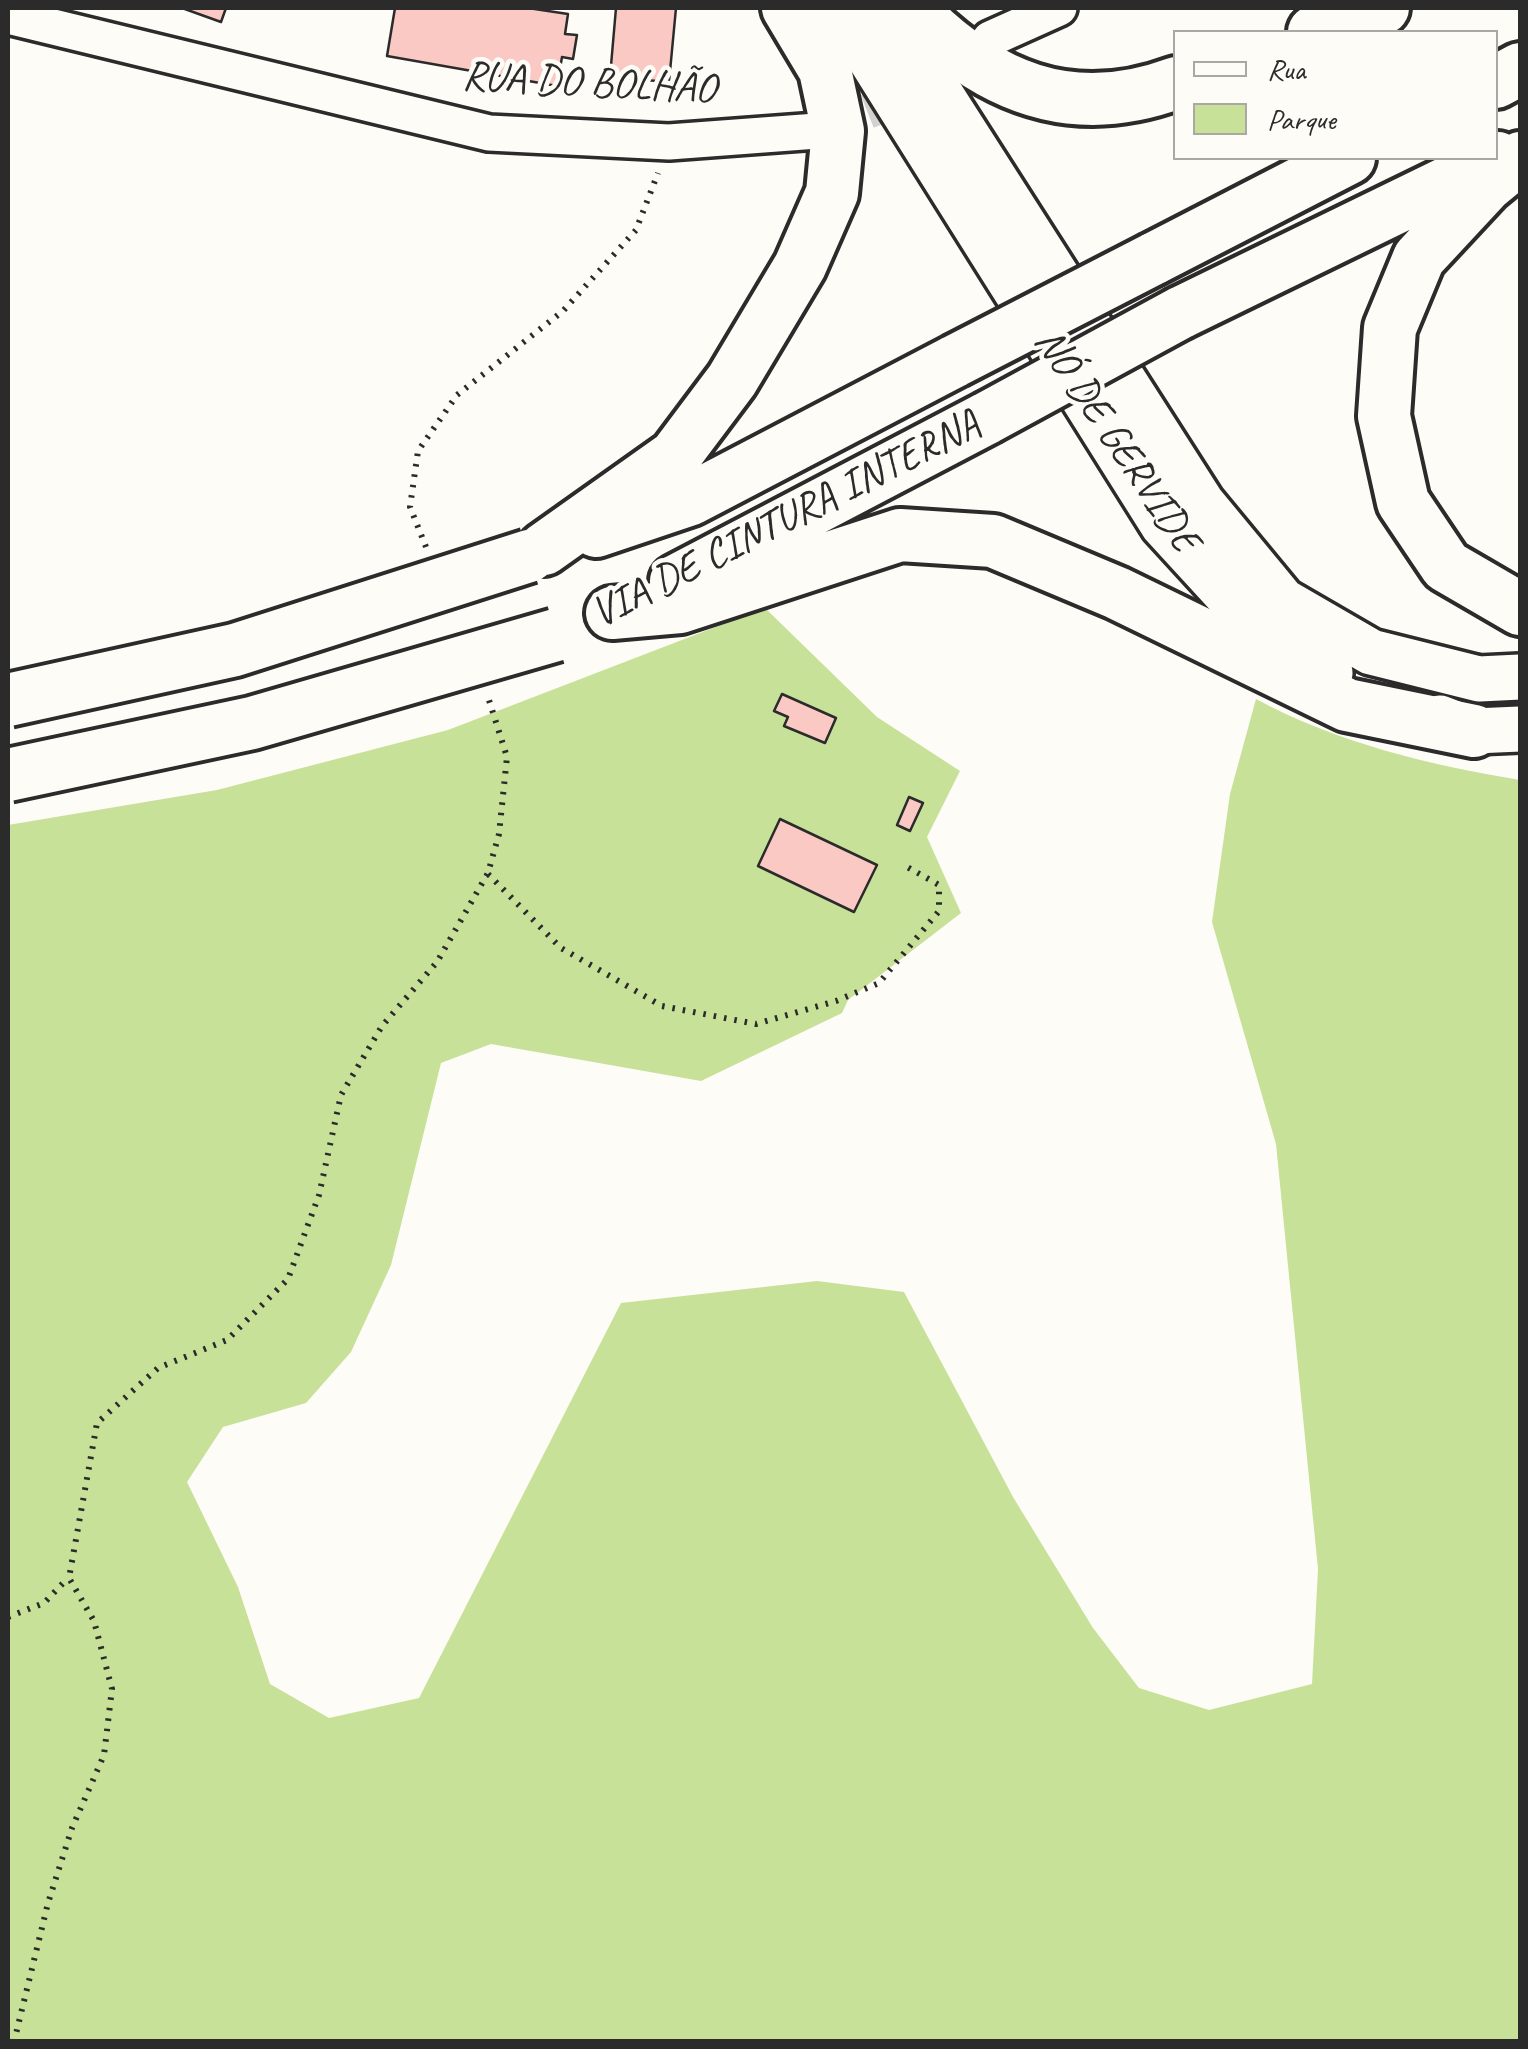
<!DOCTYPE html>
<html>
<head>
<meta charset="utf-8">
<style>
  body { margin:0 }
  #map { position:relative; width:1528px; height:2049px; overflow:hidden; background:#fdfcf7; font-family:Caveat,sans-serif }
  canvas { display:block }
  .frame { position:absolute; inset:0; border:10px solid #2b2b2b; pointer-events:none }
  .legend { position:absolute; left:1173px; top:30px; width:325px; height:130px; box-sizing:border-box; background:#fdfcf7; border:2px solid #a9a8a5; margin:0; padding:12px 18px; list-style:none; font-size:30px; color:#2b2b2b }
  .legend li { display:flex; align-items:center; gap:20px; height:50px }
  .legend b { width:50px; border:2px solid #a9a8a5 }
</style>
</head>
<body>
<div id="map">
<canvas width="1528" height="2049"></canvas>
<div class="frame"></div>
<ul class="legend">
<li><b style="height:12px;background:#fdfcf7"></b>Rua</li>
<li><b style="height:28px;background:#c8e198"></b>Parque</li>
</ul>
</div>
<script>
const g = document.querySelector('canvas').getContext('2d');
g.lineJoin = 'round';
function fill(path, color) { g.fillStyle = color; g.fill(path, 'evenodd'); }
function trace(path, color, width, dash) { g.strokeStyle = color; g.lineWidth = width; g.lineCap = dash ? 'butt' : 'round'; g.setLineDash(dash || []); g.stroke(path); }
function drawText(font, color, halo, rows, align = 'center') {
  g.font = font + ' Caveat,sans-serif'; g.lineWidth = 9; g.setLineDash([]); g.textBaseline = 'middle'; g.strokeStyle = halo; g.fillStyle = color; for (const [text, x, y, turn = 0] of rows) {
    g.save(); g.translate(x, y); g.rotate((+turn || 0) * Math.PI / 180); g.textAlign = isNaN(turn) ? turn : align; if (halo) g.strokeText(text, 0, 0); g.fillText(text, 0, 0); g.restore();
  }
}
fill(new Path2D(`
  M765 608 877 717 960 771 927 837 961 913 848 1000 842 1013 701 1081 491 1044 441 1063 391 1265 351 1352 306 1403 223 1427 187 1482 238 1587 270 1684 329 1718 419 1698 621 1303 817 1281 904 1292 1013 1497 1093 1628 1139 1688 1209 1710 1312 1684 1318 1569 1276 1144 1212 922 1230 794 1256 699C1337 743 1430 765 1520 780V2041L8 2042V825L217 790 448 730Z`), '#c8e198');
const building = new Path2D(`
  M182 8H226L221 22Z
  M395 8H528L568 14 565 34 577 35 573 59 562 57 557 86 387 56Z
  M616 8H676L669 82 610 77Z
  M782 694 836 718 825 743 784 726 788 717 774 711Z
  M909 797 923 803 910 831 897 825Z
  M780 819 877 865 854 912 758 866Z`);
fill(building, '#fac9c3');
trace(building, '#2b2b2b', 2.5);
trace(new Path2D(`
  M818 131 876 108 916 84`), '#d3d2ce', 35, [35, 18]);
const minor = new Path2D(`
  M8 16 489 133 669 142 817 131
  M990 39 1059 8`);
const major = new Path2D(`
  M826 8 861 44 1163 525 1262 633 1330 673
  M878 8 943 98 1202 503 1283 601 1371 652 1479 679 1520 677
  M1440 718 1474 731 1520 729`);
const highway = new Path2D(`
  M911 8C986 87 1071 122 1176 83
  M1314 32 1383 8
  M1496 82 1520 69
  M1520 158 1486 186 1419 258 1390 328 1384 416 1403 502 1446 566 1520 609
  M1153 259 1349 158
  M1180 313 1498 158
  M596 531 691 499 955 361
  M544 549 675 456 732 380 800 266 832 193 838 131 825 70 788 8
  M676 581 987 418
  M612 613 680 607 900 535 993 541 1117 593 1347 705 1474 731`);
trace(minor, '#2b2b2b', 42);
trace(major, '#2b2b2b', 52);
trace(highway, '#2b2b2b', 60);
trace(new Path2D(`
  M426 547 410 507 418 451 457 395 563 311 636 230 658 173
  M488 874 561 948 662 1006 756 1024 836 1001 879 983 939 911V885L902 864
  M8 1617 44 1603 68 1578
  M14 2042 48 1903 72 1828 104 1755 112 1689 94 1621 69 1578 97 1423 158 1368 227 1340 288 1279 319 1195 341 1095 382 1026 437 962 488 873 499 834 507 757 488 697`), '#2b2b2b', 6, [2.5, 8]);
trace(minor, '#fdfcf7', 35);
trace(major, '#fdfcf7', 45);
trace(highway, '#fdfcf7', 52);
const highwayBridge = new Path2D(`
  M955 361 1153 259
  M987 418 1180 313
  M8 700 235 650 529 556
  M8 775 252 723 556 635`);
trace(highwayBridge, '#2b2b2b', 60, []);
trace(highwayBridge, '#fdfcf7', 52);
drawText('42px', '#2b2b2b', '#fdfcf7', [
  ["RUA DO BOLHÃO",589,84,3],
  ["NÓ DE GERVIDE",1116,441,56],
  ["VIA DE CINTURA INTERNA",786,520,-27]
]);
</script>
</body>
</html>
